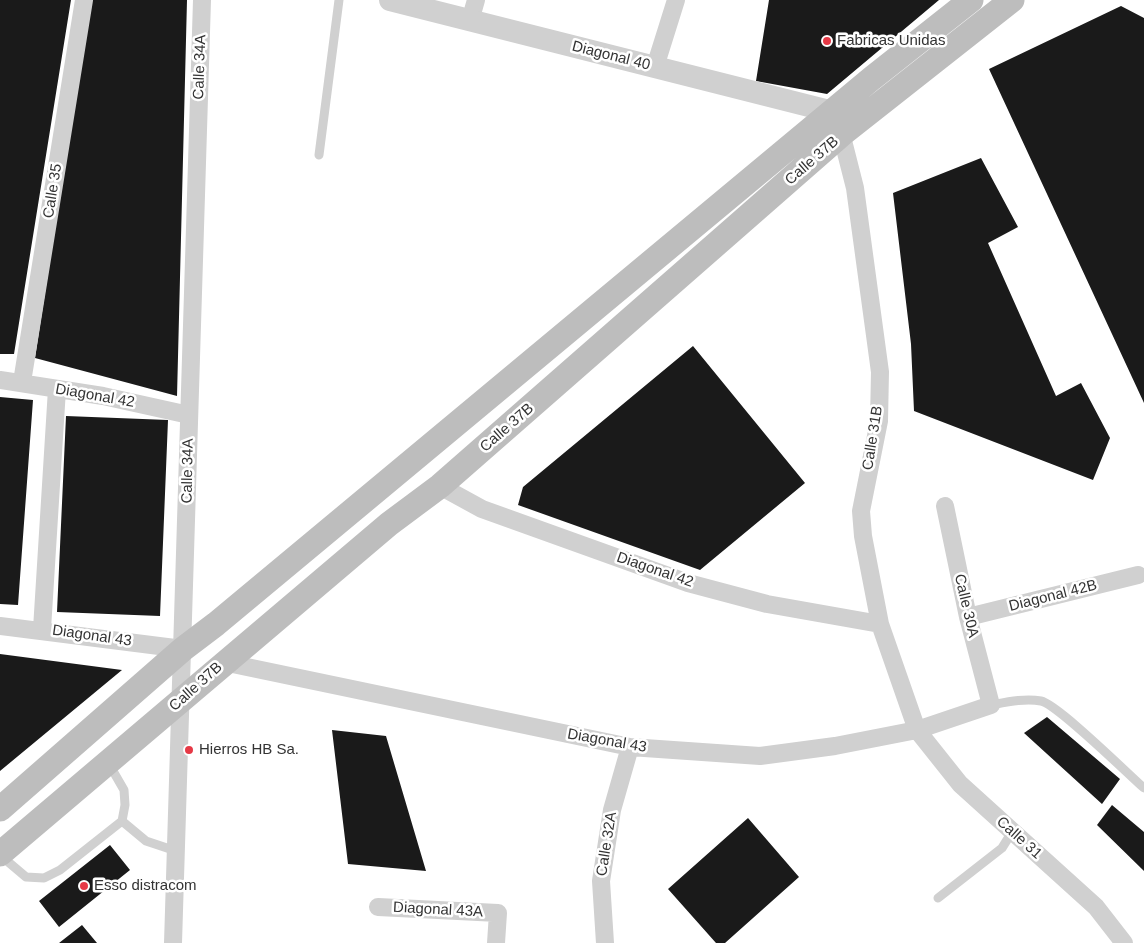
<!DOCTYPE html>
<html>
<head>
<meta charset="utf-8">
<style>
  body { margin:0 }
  canvas { display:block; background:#fff }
</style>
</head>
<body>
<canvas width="1144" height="943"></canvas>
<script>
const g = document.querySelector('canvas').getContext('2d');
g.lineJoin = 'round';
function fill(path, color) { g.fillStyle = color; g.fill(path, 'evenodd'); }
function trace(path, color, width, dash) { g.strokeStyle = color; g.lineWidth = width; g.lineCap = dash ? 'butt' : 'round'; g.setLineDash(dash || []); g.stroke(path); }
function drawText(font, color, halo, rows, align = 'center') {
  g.font = font + ' Arial,sans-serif'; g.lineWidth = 5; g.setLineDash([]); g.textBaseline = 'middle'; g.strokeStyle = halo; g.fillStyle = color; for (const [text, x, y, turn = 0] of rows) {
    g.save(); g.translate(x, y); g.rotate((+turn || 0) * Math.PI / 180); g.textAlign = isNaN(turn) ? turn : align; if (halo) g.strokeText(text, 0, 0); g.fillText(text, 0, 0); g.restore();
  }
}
fill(new Path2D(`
  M0 0H71L14 354H0Z
  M90 0H187L177 396 35 358Z
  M769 0H939L827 94 756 81Z
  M1121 6 1144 18V403L989 69Z
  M981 158 1018 227 988 243 1056 396 1081 383 1110 438 1093 480 914 411 911 344 893 193Z
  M693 346 805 483 700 570 518 505 523 487Z
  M0 397 33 400 18 605 0 604Z
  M66 416 168 420 160 616 57 612Z
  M0 654 122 670 0 771Z
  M1047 717 1120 779 1102 804 1024 733Z
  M332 730 386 736 426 871 348 864Z
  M1112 805 1144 832V871L1097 825Z
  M748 818 799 877 725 943H716L668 889Z
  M110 845 130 870 59 927 39 901Z
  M82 925 97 943H59Z`), '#1a1a1a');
trace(new Path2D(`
  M319 155 339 0
  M991 705C1007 702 1025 698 1041 701 1057 704 1127 773 1144 788
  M122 821 146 841 176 851
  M0 855 26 877 44 878 60 870 122 821 125 805 124 790 109 764
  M938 898 1002 848 1012 832`), '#d0d0d0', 9);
trace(new Path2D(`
  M470 21 476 0
  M655 67 676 0
  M839 125 855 188 880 372 879 421 861 511 863 536 880 624 917 730 960 784 1096 907 1124 943
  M0 380 103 396 189 415
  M22 382 84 0
  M440 486 482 509 688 583 767 604 880 624
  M968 617 1138 575
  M0 626 183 649
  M42 629 57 389
  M223 662 630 747 760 756 835 746 917 730 991 705 968 617 945 506
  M378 907 498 913 496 943
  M173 943 202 0
  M605 943 601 881 612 810 630 747`), '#d0d0d0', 18);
trace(new Path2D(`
  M390 0 833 112`), '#d0d0d0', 22);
trace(new Path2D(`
  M0 809 183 649 216 624 871 79 971 0
  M0 854 389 524 440 486 842 134 1012 0`), '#bdbdbd', 25);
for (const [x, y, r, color] of [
  [827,41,5,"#e63946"],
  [189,750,5,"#e63946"],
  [84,886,5,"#e63946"]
]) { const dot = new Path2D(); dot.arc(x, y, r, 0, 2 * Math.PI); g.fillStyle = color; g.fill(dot); trace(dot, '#fff', 2); }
drawText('15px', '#333', '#fff', [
  ["Fabricas Unidas",837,41],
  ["Hierros HB Sa.",199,750],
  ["Esso distracom",94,886]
], 'left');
drawText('15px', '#333', '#fff', [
  ["Diagonal 40",611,56,14],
  ["Calle 34A",200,67,-88],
  ["Calle 37B",812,161,-41],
  ["Calle 35",53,191,-81],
  ["Diagonal 42",95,396,10],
  ["Calle 37B",507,428,-41],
  ["Calle 31B",873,438,-81],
  ["Calle 34A",188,471,-89],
  ["Diagonal 42",655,570,19],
  ["Diagonal 42B",1053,596,-14],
  ["Calle 30A",966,606,77],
  ["Diagonal 43",92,636,8],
  ["Calle 37B",196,687,-42],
  ["Diagonal 43",607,741,10],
  ["Calle 31",1019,838,42],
  ["Calle 32A",607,844,-81],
  ["Diagonal 43A",438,910,3]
]);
</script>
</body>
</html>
